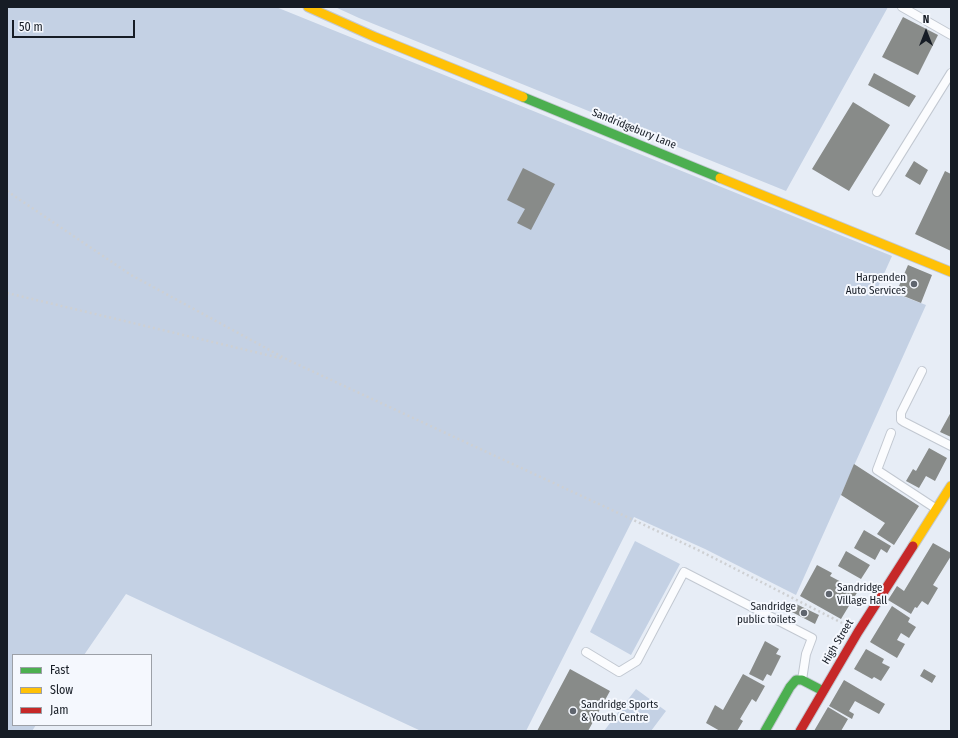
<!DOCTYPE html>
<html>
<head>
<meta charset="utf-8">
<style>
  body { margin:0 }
  #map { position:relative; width:958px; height:738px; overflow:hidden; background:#e7edf6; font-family:"Fira Sans Condensed",sans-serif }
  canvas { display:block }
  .frame { position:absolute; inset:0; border:8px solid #161c25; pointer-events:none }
  .legend { position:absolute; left:12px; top:654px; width:140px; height:72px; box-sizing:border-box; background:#f5f8fe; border:1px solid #9ca0a7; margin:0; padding:5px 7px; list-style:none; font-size:12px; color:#161c25 }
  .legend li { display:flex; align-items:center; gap:8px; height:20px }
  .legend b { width:20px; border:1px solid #9ca0a7 }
  .north { position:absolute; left:906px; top:12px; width:40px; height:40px; -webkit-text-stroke:3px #f5f8fe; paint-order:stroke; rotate:0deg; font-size:11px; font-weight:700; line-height:16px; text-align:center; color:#161c25 }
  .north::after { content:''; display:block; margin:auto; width:14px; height:18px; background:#161c25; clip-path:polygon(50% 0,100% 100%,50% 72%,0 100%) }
  .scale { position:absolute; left:12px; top:20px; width:123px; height:18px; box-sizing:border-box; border:2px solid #161c25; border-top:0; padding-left:5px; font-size:12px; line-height:14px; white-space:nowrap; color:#161c25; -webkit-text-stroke:3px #f5f8fe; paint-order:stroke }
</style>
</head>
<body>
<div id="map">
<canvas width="958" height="738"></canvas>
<div class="frame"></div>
<ul class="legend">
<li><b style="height:5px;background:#4caf50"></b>Fast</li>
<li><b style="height:5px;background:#ffc107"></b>Slow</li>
<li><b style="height:5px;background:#c62828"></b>Jam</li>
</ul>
<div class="north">N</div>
<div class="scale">50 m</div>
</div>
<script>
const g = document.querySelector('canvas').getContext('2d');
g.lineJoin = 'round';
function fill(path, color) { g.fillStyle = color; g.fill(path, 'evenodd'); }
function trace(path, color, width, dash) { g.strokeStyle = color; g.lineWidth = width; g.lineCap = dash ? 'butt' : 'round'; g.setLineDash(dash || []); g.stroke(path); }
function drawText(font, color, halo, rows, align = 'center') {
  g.font = font + ' "Fira Sans Condensed",sans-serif'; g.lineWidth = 4; g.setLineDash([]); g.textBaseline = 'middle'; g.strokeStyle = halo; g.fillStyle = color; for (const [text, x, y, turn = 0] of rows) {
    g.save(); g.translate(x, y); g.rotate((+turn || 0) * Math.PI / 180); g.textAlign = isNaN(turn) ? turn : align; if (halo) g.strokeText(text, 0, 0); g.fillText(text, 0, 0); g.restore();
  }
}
fill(new Path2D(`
  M7 7H276L892 256 878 287 926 305 796 595 705 549 634 517 526 731H421L126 594 84 655H13V725H36L32 731H7Z
  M335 7H888L786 191 359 18Z
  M635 541 680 564 631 655 590 632Z
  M636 689 666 711 651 731H604Z`), '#c4d1e4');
fill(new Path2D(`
  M903 17 938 35 918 75 882 57Z
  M874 73 916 96 909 107 868 85Z
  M853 102 890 125 849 191 812 169Z
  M914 161 928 170 920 185 905 176Z
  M523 168 555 184 531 230 517 223 525 209 507 200Z
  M945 171 951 174V251L915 234Z
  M908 265 932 275 921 303 896 293Z
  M951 412V437L940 432Z
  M929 448 947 458 935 481 926 476 919 488 906 481 913 469 916 471Z
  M854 464 919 506 894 545 877 534 885 523 841 495Z
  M864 530 891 546 887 553 881 549 875 560 854 548Z
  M933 543 951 553V556L933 585 938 588 928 605 922 601 917 608 915 607 911 614 888 600 897 586 904 591Z
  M846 551 870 565 861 579 838 566Z
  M817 565 832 573 830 576 858 591 841 619 800 596Z
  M794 603 819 615 815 624 790 611Z
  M892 606 910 618 908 622 916 627 909 638 901 633 897 640 905 644 897 658 870 642Z
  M765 641 779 649 776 654 781 656 771 676 767 674 763 681 749 674Z
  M866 649 884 659 882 663 890 667 881 681 874 677 872 679 854 669Z
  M570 669 610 691 588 731H537Z
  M924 669 936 676 932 683 920 676Z
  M743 674 765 686 756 702 752 699 740 719 743 721 737 731H720L706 723 715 705 723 710Z
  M844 680 885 704 879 714 855 701 849 711 854 714 852 719 829 706Z
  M828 707 848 719 841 731H814Z`), '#888b89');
const lane = new Path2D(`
  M902 7 951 35
  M877 192 951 73
  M922 371 901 413V420L904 422 951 446
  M891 433 877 470 935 508
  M586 652 619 672 637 661 684 572 812 638 806 654 802 680`);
const fast = new Path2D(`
  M523 97 720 178
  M765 731 790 687 796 680H802L823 691`);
const slow = new Path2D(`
  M308 7 375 37 523 97
  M720 178 951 272
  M913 546 951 486`);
const jam = new Path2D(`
  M800 731 858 632 913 546`);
trace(lane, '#c2c8d1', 10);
trace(fast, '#c2c8d1', 11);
trace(slow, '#c2c8d1', 11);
trace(jam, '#c2c8d1', 11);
trace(new Path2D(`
  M7 191 131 275 288 360 696 549 842 623
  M7 293 284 359`), '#ced0d3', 2.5, [2, 3]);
trace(lane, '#fbfcfe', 8);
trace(fast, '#4caf50', 9);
trace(slow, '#ffc107', 9);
trace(jam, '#c62828', 9);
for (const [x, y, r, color] of [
  [914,284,4,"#5f656e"],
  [829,594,4,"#5f656e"],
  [804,613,4,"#5f656e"],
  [573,711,4,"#5f656e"]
]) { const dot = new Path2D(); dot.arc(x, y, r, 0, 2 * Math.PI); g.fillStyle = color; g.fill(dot); trace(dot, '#f5f8fe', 1.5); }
drawText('11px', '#161c25', '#f5f8fe', [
  ["Sandridgebury Lane",634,129,22],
  ["High Street",838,642,-59]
]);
drawText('11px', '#161c25', '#f5f8fe', [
  ["Harpenden",906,278],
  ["Auto Services",906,291],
  ["Sandridge",837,588,"left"],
  ["Village Hall",837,601,"left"],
  ["Sandridge",796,607],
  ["public toilets",796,620],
  ["Sandridge Sports",581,705,"left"],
  ["& Youth Centre",581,718,"left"]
], 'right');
</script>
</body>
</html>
